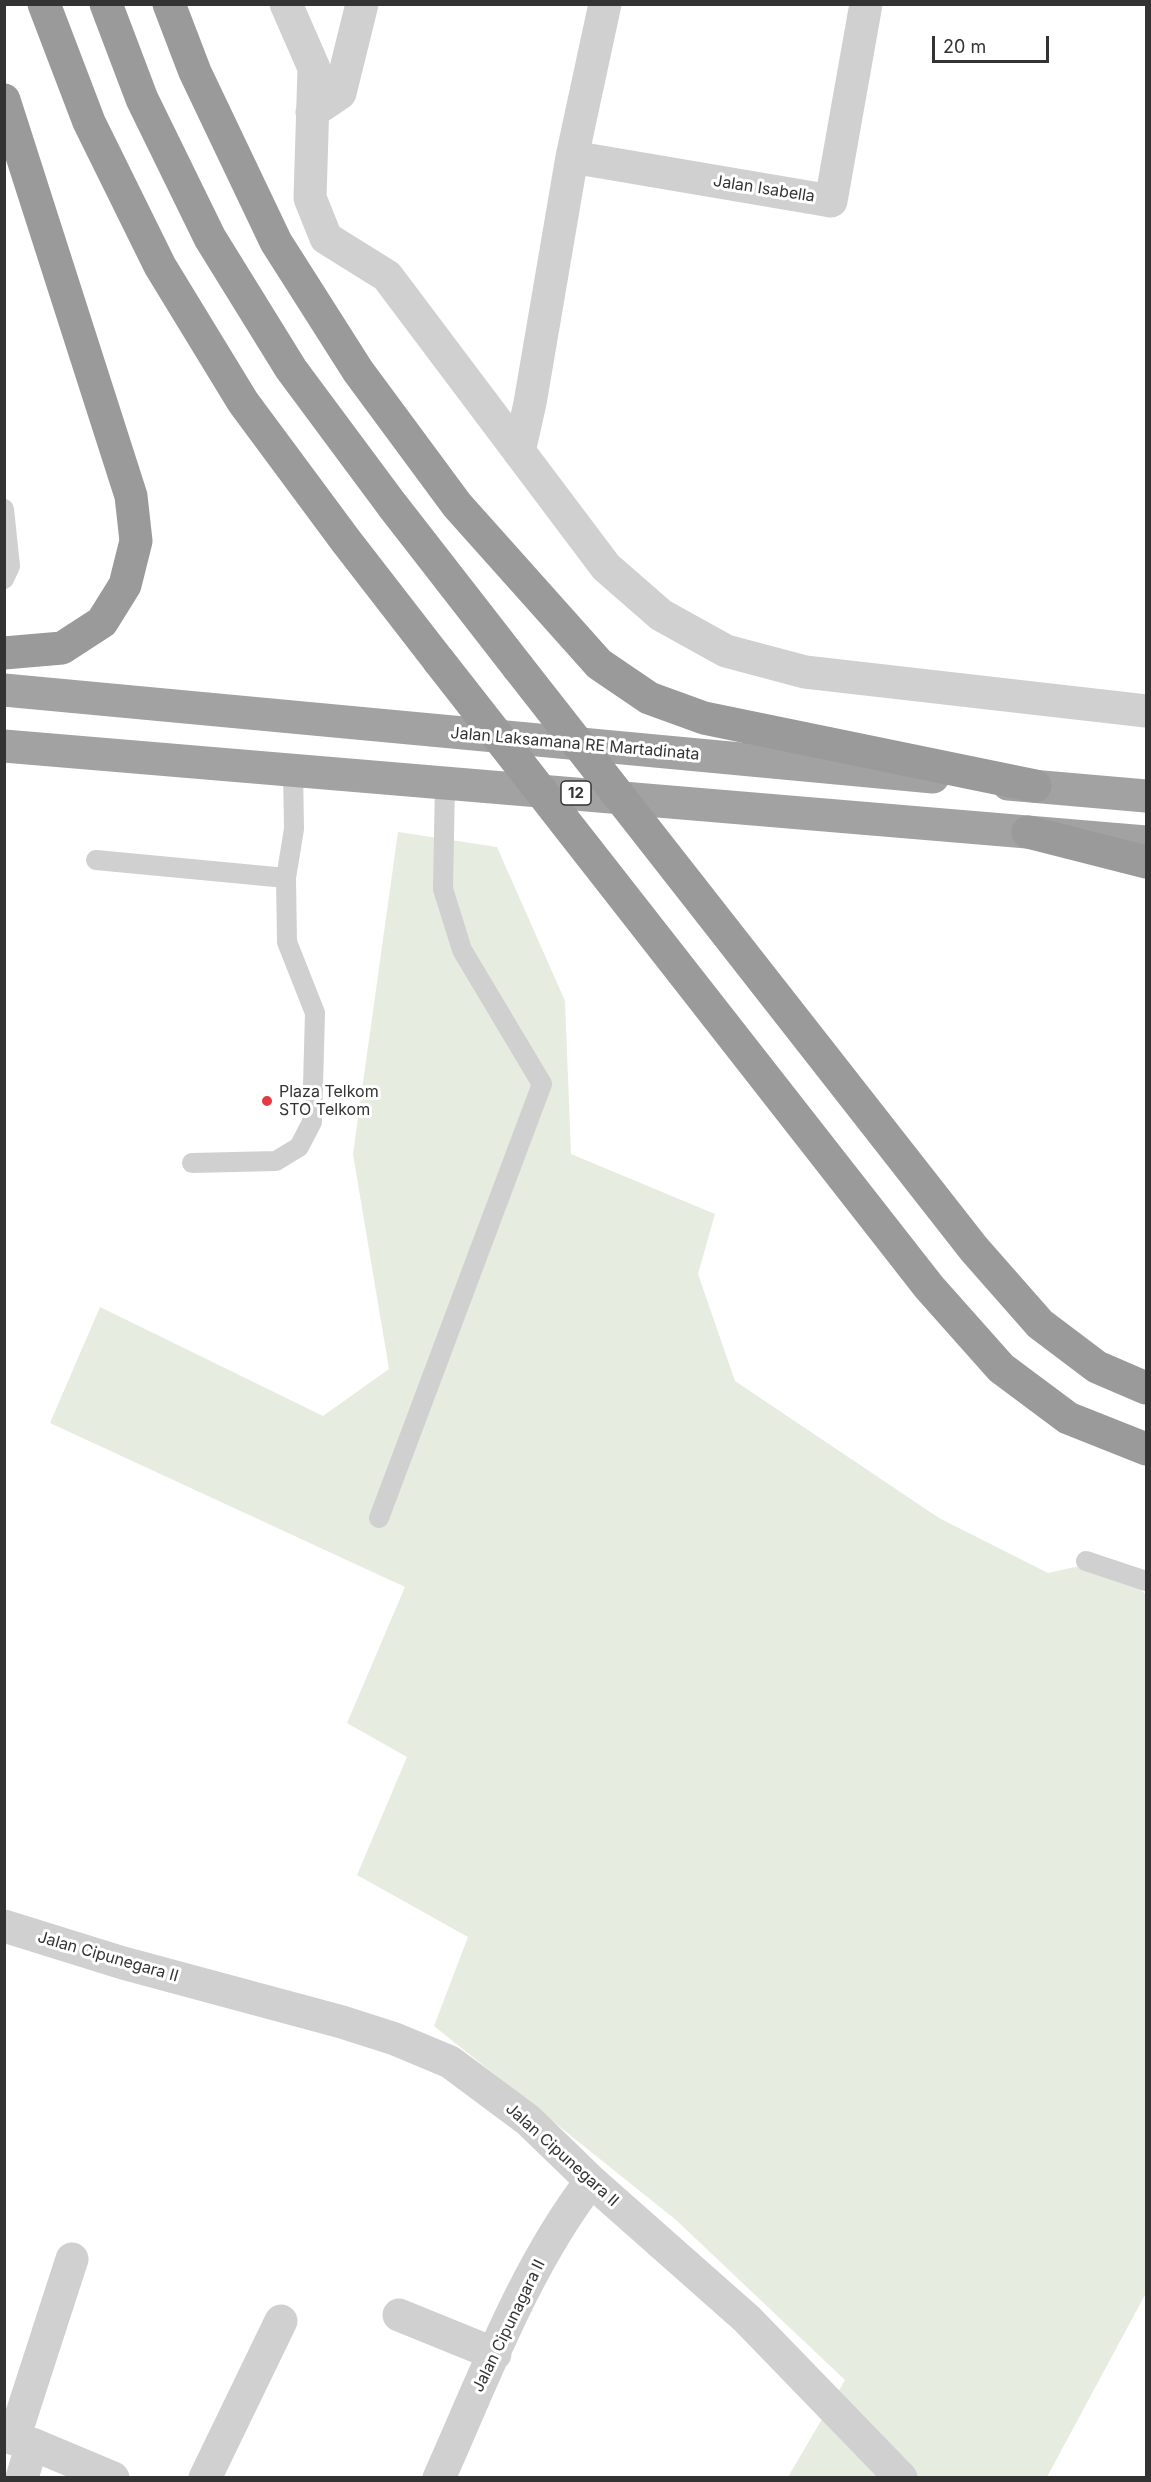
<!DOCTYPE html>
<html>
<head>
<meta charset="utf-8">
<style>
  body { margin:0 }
  #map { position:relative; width:1151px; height:2482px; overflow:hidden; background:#fff; font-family:Inter,sans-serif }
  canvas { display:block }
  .frame { position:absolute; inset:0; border:6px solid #333; pointer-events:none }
  .scale { position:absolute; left:932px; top:36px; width:117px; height:27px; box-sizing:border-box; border:3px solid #333; border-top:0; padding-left:8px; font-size:18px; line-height:21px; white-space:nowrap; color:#333; -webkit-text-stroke:4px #fff; paint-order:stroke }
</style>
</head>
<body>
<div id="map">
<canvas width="1151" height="2482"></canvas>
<div class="frame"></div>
<div class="scale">20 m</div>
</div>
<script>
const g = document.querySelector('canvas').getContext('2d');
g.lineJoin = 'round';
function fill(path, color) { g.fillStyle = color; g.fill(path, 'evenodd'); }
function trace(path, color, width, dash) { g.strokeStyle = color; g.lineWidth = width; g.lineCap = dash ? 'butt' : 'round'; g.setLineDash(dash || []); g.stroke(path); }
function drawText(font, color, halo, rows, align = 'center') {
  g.font = font + ' Inter,sans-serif'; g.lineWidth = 6; g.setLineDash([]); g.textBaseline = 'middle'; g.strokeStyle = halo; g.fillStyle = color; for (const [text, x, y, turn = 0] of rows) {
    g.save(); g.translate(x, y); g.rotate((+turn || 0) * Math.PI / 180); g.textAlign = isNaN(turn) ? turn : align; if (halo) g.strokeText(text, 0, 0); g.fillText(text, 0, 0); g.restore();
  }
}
fill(new Path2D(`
  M398 832 497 847 565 1001 571 1154 715 1214 698 1274 735 1381 939 1518 1048 1573 1111 1559 1146 1595V2293L1047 2477H788L845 2380 676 2220 434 2026 468 1937 357 1875 407 1757 347 1723 405 1587 50 1423 100 1307 323 1416 389 1369 353 1154Z`), '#e6ecdf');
trace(new Path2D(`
  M4 509 10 566 4 579
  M96 860 286 878 287 942 315 1013 312 1122 299 1147 276 1161 192 1163
  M286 878 294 829 293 769
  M379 1518 542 1084 462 950 443 889 445 782
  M1086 1561 1146 1581`), '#d0d0d0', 20);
trace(new Path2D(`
  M286 4 314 68 310 198 326 238 387 276 606 567 661 615 726 651 805 672 1146 711
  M312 112 340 93 362 4
  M572 157 831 201 866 4
  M519 452 530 403 572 157 605 4
  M4 1926 123 1963 342 2022 395 2039 450 2062 528 2120 591 2181 747 2319 901 2478
  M399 2315 495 2354
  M4 2436 32 2444 113 2478
  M14 2438 72 2259
  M22 2478 32 2444
  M205 2478 281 2321
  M439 2478C484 2378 524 2268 591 2181`), '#d0d0d0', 33);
trace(new Path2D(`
  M4 690 933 777
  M4 746 1146 842
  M1008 784 1146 796`), '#a2a2a2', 33);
trace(new Path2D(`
  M44 4 89 122 160 266 243 402 346 541 439 661
  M106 4 142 99 210 238 291 369 392 505 518 667
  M169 4 195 72 276 242 358 371 457 505 599 664 649 698 704 718 1035 786
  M4 100 131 496 136 541 125 585 102 622 62 648 4 653
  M1028 832 1146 862`), '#9a9a9a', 33);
trace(new Path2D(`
  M439 661 929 1287 1001 1368 1068 1418 1146 1449
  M518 667 974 1249 1040 1324 1097 1367 1146 1388`), '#9a9a9a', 33);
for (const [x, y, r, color] of [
  [267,1101,6,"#e63946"]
]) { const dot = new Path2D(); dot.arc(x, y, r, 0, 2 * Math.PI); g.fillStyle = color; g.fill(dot); trace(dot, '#fff', 2); }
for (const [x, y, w] of [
  [576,793,30]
]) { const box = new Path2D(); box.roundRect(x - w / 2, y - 12, w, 24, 4.5); g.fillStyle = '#fff'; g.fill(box); trace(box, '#333', 1.5); }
drawText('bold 15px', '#333', null, [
  ["12",576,793]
]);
drawText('16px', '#333', '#fff', [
  ["Jalan Isabella",764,189,9],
  ["Jalan Laksamana RE Martadinata",575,744,5],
  ["Jalan Cipunegara II",108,1957,16],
  ["Jalan Cipunegara II",562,2155,42],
  ["Jalan Cipunagara II",509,2326,-64]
]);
drawText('16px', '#333', '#fff', [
  ["Plaza Telkom",279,1092],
  ["STO Telkom",279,1110]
], 'left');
</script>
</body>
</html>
